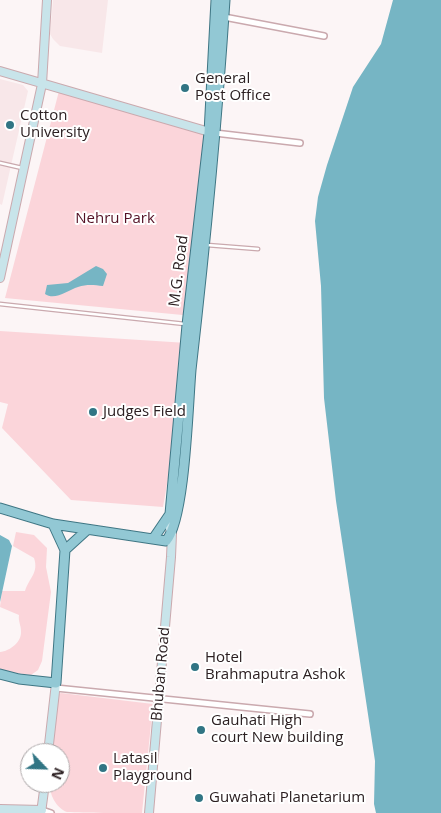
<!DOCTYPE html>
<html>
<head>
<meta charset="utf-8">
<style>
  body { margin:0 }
  #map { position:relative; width:441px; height:813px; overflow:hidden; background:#fcf5f6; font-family:"Open Sans",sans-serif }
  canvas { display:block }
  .north { position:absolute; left:20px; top:743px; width:50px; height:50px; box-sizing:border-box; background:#fff; border:1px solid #aba6a7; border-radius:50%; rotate:114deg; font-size:14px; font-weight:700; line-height:20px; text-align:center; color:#2c2022 }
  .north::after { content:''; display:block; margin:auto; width:18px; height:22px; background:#317584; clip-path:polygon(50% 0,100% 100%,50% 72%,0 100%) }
</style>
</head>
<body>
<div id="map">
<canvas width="441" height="813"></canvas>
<div class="north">N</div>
</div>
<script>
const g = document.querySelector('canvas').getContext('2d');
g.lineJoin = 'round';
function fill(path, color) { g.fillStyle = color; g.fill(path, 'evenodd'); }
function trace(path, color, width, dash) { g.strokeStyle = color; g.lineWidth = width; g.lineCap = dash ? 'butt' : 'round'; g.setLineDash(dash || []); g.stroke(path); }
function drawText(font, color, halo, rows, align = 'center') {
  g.font = font + ' "Open Sans",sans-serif'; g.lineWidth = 4; g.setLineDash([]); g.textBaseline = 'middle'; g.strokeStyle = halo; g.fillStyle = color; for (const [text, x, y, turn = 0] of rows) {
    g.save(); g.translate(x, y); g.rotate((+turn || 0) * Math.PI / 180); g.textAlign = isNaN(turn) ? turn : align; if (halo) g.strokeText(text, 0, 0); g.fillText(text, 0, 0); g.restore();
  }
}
fill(new Path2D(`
  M53 0H108L102 53 60 46 53 39 50 34Z
  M0 79 23 85 28 91 2 205 0 204Z`), '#f8e7e9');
fill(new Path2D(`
  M59 91 209 133 193 316 5 298Z
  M0 331 187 343 178 421 163 507 71 500 2 428 8 404 0 402Z
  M16 532 34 535 47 548 46 567 51 592 42 661 38 670 31 675 0 671V652C10 651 22 642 21 631 21 625 18 621 19 615L0 607 2 591H25C29 578 39 573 34 558L13 546Z
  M61 693 153 704 142 813C123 813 84 813 67 812 56 808 49 794 50 783H60V753H52L57 695Z`), '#fbd5da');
fill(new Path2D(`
  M393 0H441V813H376L374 804 375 761 336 501 324 398 321 286 315 221 318 197 327 165 353 87 381 44Z
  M96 266 103 269 107 274 103 286C94 285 87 284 78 287 68 290 55 301 45 294L47 285 68 283Z
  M0 535 9 540 12 546 0 602Z`), '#76b5c4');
const lane = new Path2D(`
  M0 163 22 168
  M207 245 258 249
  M0 304 185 324`);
const street = new Path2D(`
  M224 17 324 36
  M215 133 300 143
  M56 688 310 714
  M42 810 51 813`);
const secondary = new Path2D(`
  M0 71 213 133
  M0 278 42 84 47 0
  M48 753 56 683
  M0 809 42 810
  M41 813 45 783
  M149 813 171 557 172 534 167 521`);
const primary = new Path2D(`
  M0 508 53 524 166 541C185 520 188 404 191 370 205 247 217 124 225 0
  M53 524 65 550
  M153 539 170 514 187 325 209 133 216 0
  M0 674 19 679 56 683 65 550 87 530`);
trace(lane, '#caa9ae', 5);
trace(street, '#caa9ae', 8);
trace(secondary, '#caa9ae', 10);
trace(primary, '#3f7684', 11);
trace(lane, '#fff', 2.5);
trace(street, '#fff', 5);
trace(secondary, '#c8e4ea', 8);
trace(primary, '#92c8d4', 9);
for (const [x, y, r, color] of [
  [185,88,5,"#317584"],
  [10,125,5,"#317584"],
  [93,412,5,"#317584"],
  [195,667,5,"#317584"],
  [201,730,5,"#317584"],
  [103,768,5,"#317584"],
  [199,798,5,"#317584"]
]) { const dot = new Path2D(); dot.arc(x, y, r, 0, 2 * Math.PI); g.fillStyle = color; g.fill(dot); trace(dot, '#fff', 2); }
drawText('15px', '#2c2022', '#fff', [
  ["General",195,79],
  ["Post Office",195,96],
  ["Cotton",20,116],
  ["University",20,133],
  ["Judges Field",103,412],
  ["Hotel",205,658],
  ["Brahmaputra Ashok",205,675],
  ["Gauhati High",211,721],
  ["court New building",211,738],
  ["Latasil",113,759],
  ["Playground",113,776],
  ["Guwahati Planetarium",209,798]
], 'left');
drawText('15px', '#531024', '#fff', [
  ["Nehru Park",115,219]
]);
drawText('15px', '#2c2022', '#fff', [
  ["M.G. Road",179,271,-83],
  ["Bhuban Road",161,674,-85]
]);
</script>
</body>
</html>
